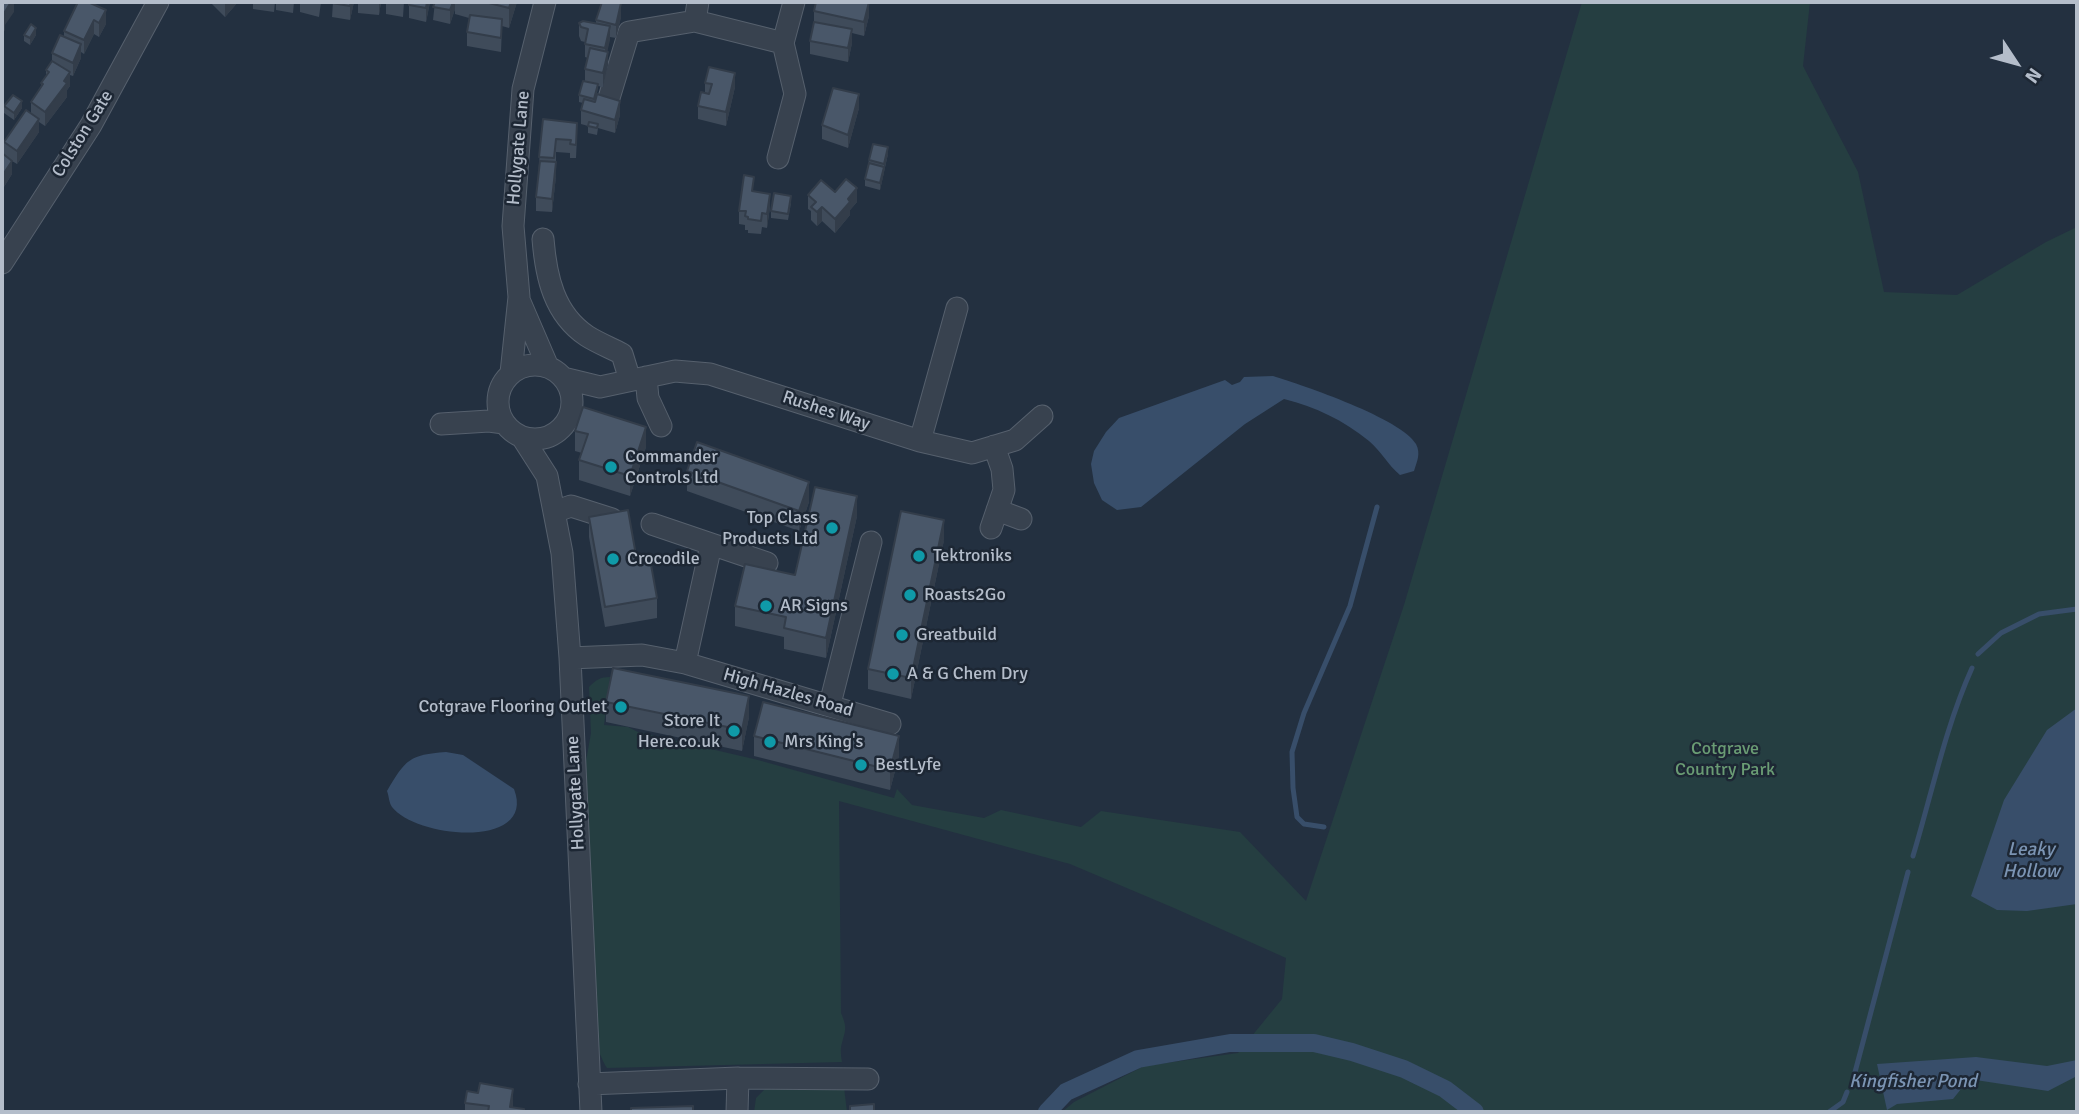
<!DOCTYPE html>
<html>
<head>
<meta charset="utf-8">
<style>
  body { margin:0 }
  #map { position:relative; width:2079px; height:1114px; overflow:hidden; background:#233040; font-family:Signika,sans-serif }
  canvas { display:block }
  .frame { position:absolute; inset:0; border:4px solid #b4bdca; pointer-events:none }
  .north { position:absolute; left:1981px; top:28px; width:70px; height:70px; -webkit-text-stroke:5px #1d2734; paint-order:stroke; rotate:126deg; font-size:19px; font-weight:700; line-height:28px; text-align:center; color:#b4bdca }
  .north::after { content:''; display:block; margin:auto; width:24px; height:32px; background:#b4bdca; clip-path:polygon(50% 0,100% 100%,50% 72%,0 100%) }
</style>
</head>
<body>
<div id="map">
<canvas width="2079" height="1114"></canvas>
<div class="frame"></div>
<div class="north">N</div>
</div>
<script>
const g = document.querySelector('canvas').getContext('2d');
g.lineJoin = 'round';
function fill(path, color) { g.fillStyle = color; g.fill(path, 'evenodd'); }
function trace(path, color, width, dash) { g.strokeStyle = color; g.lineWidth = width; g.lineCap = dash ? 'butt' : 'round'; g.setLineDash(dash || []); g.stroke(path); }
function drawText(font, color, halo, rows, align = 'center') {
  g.font = font + ' Signika,sans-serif'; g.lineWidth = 5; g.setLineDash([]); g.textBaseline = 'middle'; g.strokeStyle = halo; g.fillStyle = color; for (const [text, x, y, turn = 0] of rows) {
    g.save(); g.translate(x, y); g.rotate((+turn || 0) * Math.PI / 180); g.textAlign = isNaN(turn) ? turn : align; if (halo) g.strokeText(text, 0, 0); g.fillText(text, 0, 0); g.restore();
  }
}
fill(new Path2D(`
  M1582 2H1810L1803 66 1858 172 1884 292 1957 295 2046 242 2077 227V1112H1062L1074 1102 1144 1066 1238 1053 1282 999 1286 958 1174 908 1070 864 839 801 841 1013C847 1027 846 1029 842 1043 840 1048 841 1056 842 1062L607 1068C602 1061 601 1054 596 1047V991L586 761 591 733 589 687C596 680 600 677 610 677L604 725 628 727 638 732 758 760 894 798 897 789 912 805 984 818 1001 810 1081 827 1101 811 1240 832 1306 901 1404 605Z
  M844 1087 847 1112H754L756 1098 766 1088Z`), '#253e41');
fill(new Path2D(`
  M1273 376C1303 385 1402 419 1416 444 1421 454 1417 461 1414 471L1400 475C1388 465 1381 451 1369 441 1343 420 1316 407 1284 399L1245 424 1141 507 1117 510 1102 500 1094 483 1091 464 1094 451 1106 432 1119 418 1225 380 1232 385 1240 382 1244 377Z
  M2077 708V904L2027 911 1997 910 1971 896 2004 800 2047 730Z
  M446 752 463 755 514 789C537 849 417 839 392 807 389 803 389 796 387 791 406 759 409 755 446 752Z
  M1976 1057 2047 1066 2077 1060V1076L2048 1091 1969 1079 1953 1099 1897 1104 1887 1110 1877 1064Z`), '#384e6a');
trace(new Path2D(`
  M1978 654 2001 633 2039 614 2077 609
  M1324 827 1304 824 1297 817 1293 788 1292 752 1304 713 1350 606 1377 507
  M1913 856C1932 793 1945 728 1972 668
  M1854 1076 1908 872
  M1829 1112 1843 1102 1847 1092`), '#384e6a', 5);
trace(new Path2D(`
  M1047 1112 1066 1092 1138 1059 1230 1043H1314L1352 1052 1404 1069 1445 1089 1475 1112`), '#384e6a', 18);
const minor = new Path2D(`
  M698 2 695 21 783 43 794 2
  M609 98 629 32 695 21
  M778 158 795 94 783 43
  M543 239C546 277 554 314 587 336 598 343 611 348 622 354L630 380
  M2 263 91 125 158 2
  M520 302 548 367
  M498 402a37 37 0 1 1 74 0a37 37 0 1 1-74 0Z
  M511 373 519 297 513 226 523 89 545 2
  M646 377 648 398 661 426
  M563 378 600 387 675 371 710 374 920 441 972 453 1015 440 1042 416
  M441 424 489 421 504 423
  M522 437 547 476 562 553 570 658 591 1112
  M920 441 957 308
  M997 510 1021 519
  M554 512 571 506 612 519
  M652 524 767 563
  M991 528 1004 490 1002 469 994 446
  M570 658 642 655 685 663 890 724
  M685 663 711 545
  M830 704 871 542
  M589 1084 738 1078 868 1079
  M737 1112 738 1078`);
trace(minor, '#56606d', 23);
trace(minor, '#38424f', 21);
fill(new Path2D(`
  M78 2 106 24 99 37 94 34 84 54 81 52V58L73 76 70 75V86L67 90V97L45 126 39 122V132L17 164 12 161V174L2 190V153L4 155V142L31 113V102L41 86V83L46 76V70L52 62V53L64 37V31Z
  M210 2H238L225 17Z
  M253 2H275L274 12 253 9Z
  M276 2H294L293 13 276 10Z
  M300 2H321L319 17 300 12Z
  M333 2H354L350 20 332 17Z
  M358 2H381L379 15 358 13Z
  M386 2H404L403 17 386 14Z
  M409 2H430L426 22 409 18Z
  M435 2H517L509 28 502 26 501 52 467 46V32L469 18 455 14V9L450 24 433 20Z
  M814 11 869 16 864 36 852 33V43L848 62 810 54V41L814 22Z
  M621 17 616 38 610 37 607 52 608 65 603 87 598 86 596 100 620 115 615 133 598 128 597 135 588 133V126L581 124V110L583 103 579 102V95L585 81V69L588 58 585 57V42L581 41 579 36V23H596V20Z
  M24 35H36L30 45 24 41Z
  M705 83 735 87 726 126 698 119V106L705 93Z
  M4 106 22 108 14 120 4 113Z
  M859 108 848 148 822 139V125Z
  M543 119 577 137 576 158H570V153L556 152V176L552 212 536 211V197Z
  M888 154 880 190 865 186V179L869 160Z
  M754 192 770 207 767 228 762 227 761 234 748 233V230H745V225L739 224V211Z
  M835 192 857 202 850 210V215L835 233 822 221 817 226 811 220V211L808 209V195Z
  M791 203 788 220 771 218V211Z
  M575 431 646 447 630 496 579 480V460L582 453 575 451Z
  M687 471 809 502 799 531 687 491Z
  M857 516 826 658 784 649V637L735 626V606L795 575Z
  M589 517 637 561 657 598V618L605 627 589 537Z
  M944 540 911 699 868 689V669Z
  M606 702 749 717 742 751 606 722Z
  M754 736 899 756 890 790 754 756Z
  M465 1103 513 1107 524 1112H465Z`), '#3f4b5a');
fill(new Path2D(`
  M11 2H14V12L5 25V30L2 35 3 15Z
  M226 2H238L225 17V4Z
  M351 2H354L350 20V6Z
  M379 2H381L379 15Z
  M427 2H430L426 22V8Z
  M453 2H455V9L450 24V10Z
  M511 2H517L509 28V8Z
  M869 2V16L864 36V22Z
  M621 3V17L616 38V25Z
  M106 10V24L99 37V23Z
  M94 20V34L84 54V40Z
  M610 26V40L605 62V48Z
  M36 28V35L30 45V38Z
  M852 29V43L848 62V48Z
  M81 44V58L73 76V63Z
  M4 47V60L2 64V51Z
  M608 52V65L603 87V73Z
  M70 72V86L67 90V97L45 126V112Z
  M735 73V87L726 126V112Z
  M859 94V108L848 148V135Z
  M22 101V108L14 120V113Z
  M620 101V115L615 133V120Z
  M39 119V132L17 164V151Z
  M888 147V154L884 171V164Z
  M12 161V174L2 190V176Z
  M556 162V176L552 212V199Z
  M884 167V173L880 190V183Z
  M857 188V202L850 210V215L835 233V219L848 199Z
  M770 194V207L767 228V214Z
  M822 207V221L817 226V212Z
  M646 427V447L630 496V476Z
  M809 482V502L799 531V511Z
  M857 496V516L826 658V638Z
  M944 520V540L911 699V678Z
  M749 696V717L742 751V730Z
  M899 736V756L890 790V770Z
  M513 1089V1109L510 1107Z`), '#333d4a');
const building = new Path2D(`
  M2 2H11L3 15 5 16 2 21Z
  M78 2H88L106 10 99 23 94 20 84 40 64 31Z
  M333 2H351L350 6 332 3Z
  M409 2H427L426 8 409 5Z
  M435 2H453L450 10 433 7Z
  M485 2H511L509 8Z
  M602 2H615L621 3 616 25 596 20Z
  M816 2 842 3 843 2H869L864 22 814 11Z
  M470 15 502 19 501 38 467 32Z
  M583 21 610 26 605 48 585 44 588 29 581 27 579 23Z
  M814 22 852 29 848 48 810 41Z
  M31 24 36 28 30 38 24 35Z
  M60 35 81 44 73 63 52 53Z
  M590 48 608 52 603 73 585 69Z
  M52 61 70 72 64 81 67 83 45 112 31 102 43 84 41 83 49 72 46 70Z
  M709 67 735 73 726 112 698 106 701 92 709 94 712 84 705 83Z
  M583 81 598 84 594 99 579 95Z
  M833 88 859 94 848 135 822 125Z
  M597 94 620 101 615 120 581 110 584 99 595 102Z
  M13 95 22 101 14 113 4 106Z
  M26 110 39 119 17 151 4 142Z
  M543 119 577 123 576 145 570 144 571 140 556 139 554 158 539 157Z
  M589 122 598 124 597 128 588 126Z
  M873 144 888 147 884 164 869 160Z
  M2 153 12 161 2 176Z
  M540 161 556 162 552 199 536 197Z
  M869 163 884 167 880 183 865 179Z
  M744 175 754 177 752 191 770 194 767 214 762 213 761 221 748 219V217L745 216 746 211H739Z
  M846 179 857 188 848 199 850 202 835 219 822 207 817 212 811 207 816 202 808 195 821 180 835 192Z
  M774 193 791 196 788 214 771 211Z
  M583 407 646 427 630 476 579 460 588 434 575 431Z
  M697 442 809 482 799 511 687 471Z
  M815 487 857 496 826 638 784 628 786 617 735 606 745 564 795 575Z
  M628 510 637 561 650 559 657 598 605 607 589 517Z
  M901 511 944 520 911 678 868 669Z
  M613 668 749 696 742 730 606 702Z
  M763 702 899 736 890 770 754 736Z
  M480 1083 513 1089 510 1107 524 1109V1112H488L489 1106 465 1103 467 1091 478 1093Z
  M874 1104V1112H850V1106Z
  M693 1106V1112H631V1108Z`);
fill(building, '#495769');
trace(building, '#333d4a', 2);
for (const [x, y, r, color] of [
  [611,467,7,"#0f9aa8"],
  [832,528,7,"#0f9aa8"],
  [919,556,7,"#0f9aa8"],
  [613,559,7,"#0f9aa8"],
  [910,595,7,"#0f9aa8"],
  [766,606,7,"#0f9aa8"],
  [902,635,7,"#0f9aa8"],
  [893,674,7,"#0f9aa8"],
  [621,707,7,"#0f9aa8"],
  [734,731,7,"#0f9aa8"],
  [770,742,7,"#0f9aa8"],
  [861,765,7,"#0f9aa8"]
]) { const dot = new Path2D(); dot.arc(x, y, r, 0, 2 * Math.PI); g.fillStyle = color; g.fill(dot); trace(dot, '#1d2734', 2.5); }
drawText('18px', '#b4bdca', '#1d2734', [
  ["Colston Gate",83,134,-58],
  ["Hollygate Lane",519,148,-85],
  ["Rushes Way",826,411,18],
  ["High Hazles Road",788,693,16],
  ["Hollygate Lane",576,793,-93]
]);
drawText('18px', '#b4bdca', '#1d2734', [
  ["Commander",625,457],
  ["Controls Ltd",625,478],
  ["Top Class",818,518,"right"],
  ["Products Ltd",818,539,"right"],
  ["Tektroniks",933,556],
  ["Crocodile",627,559],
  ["Roasts2Go",924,595],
  ["AR Signs",780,606],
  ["Greatbuild",916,635],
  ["A & G Chem Dry",907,674],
  ["Cotgrave Flooring Outlet",607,707,"right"],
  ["Store It",720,721,"right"],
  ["Here.co.uk",720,742,"right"],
  ["Mrs King's",784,742],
  ["BestLyfe",875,765]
], 'left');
drawText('18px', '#6a9c74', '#1d2734', [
  ["Cotgrave",1725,749],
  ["Country Park",1725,770]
]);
drawText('italic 19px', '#7b94b3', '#1d2734', [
  ["Leaky",2031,850],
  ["Hollow",2031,872],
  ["Kingfisher Pond",1913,1082]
]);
</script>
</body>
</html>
